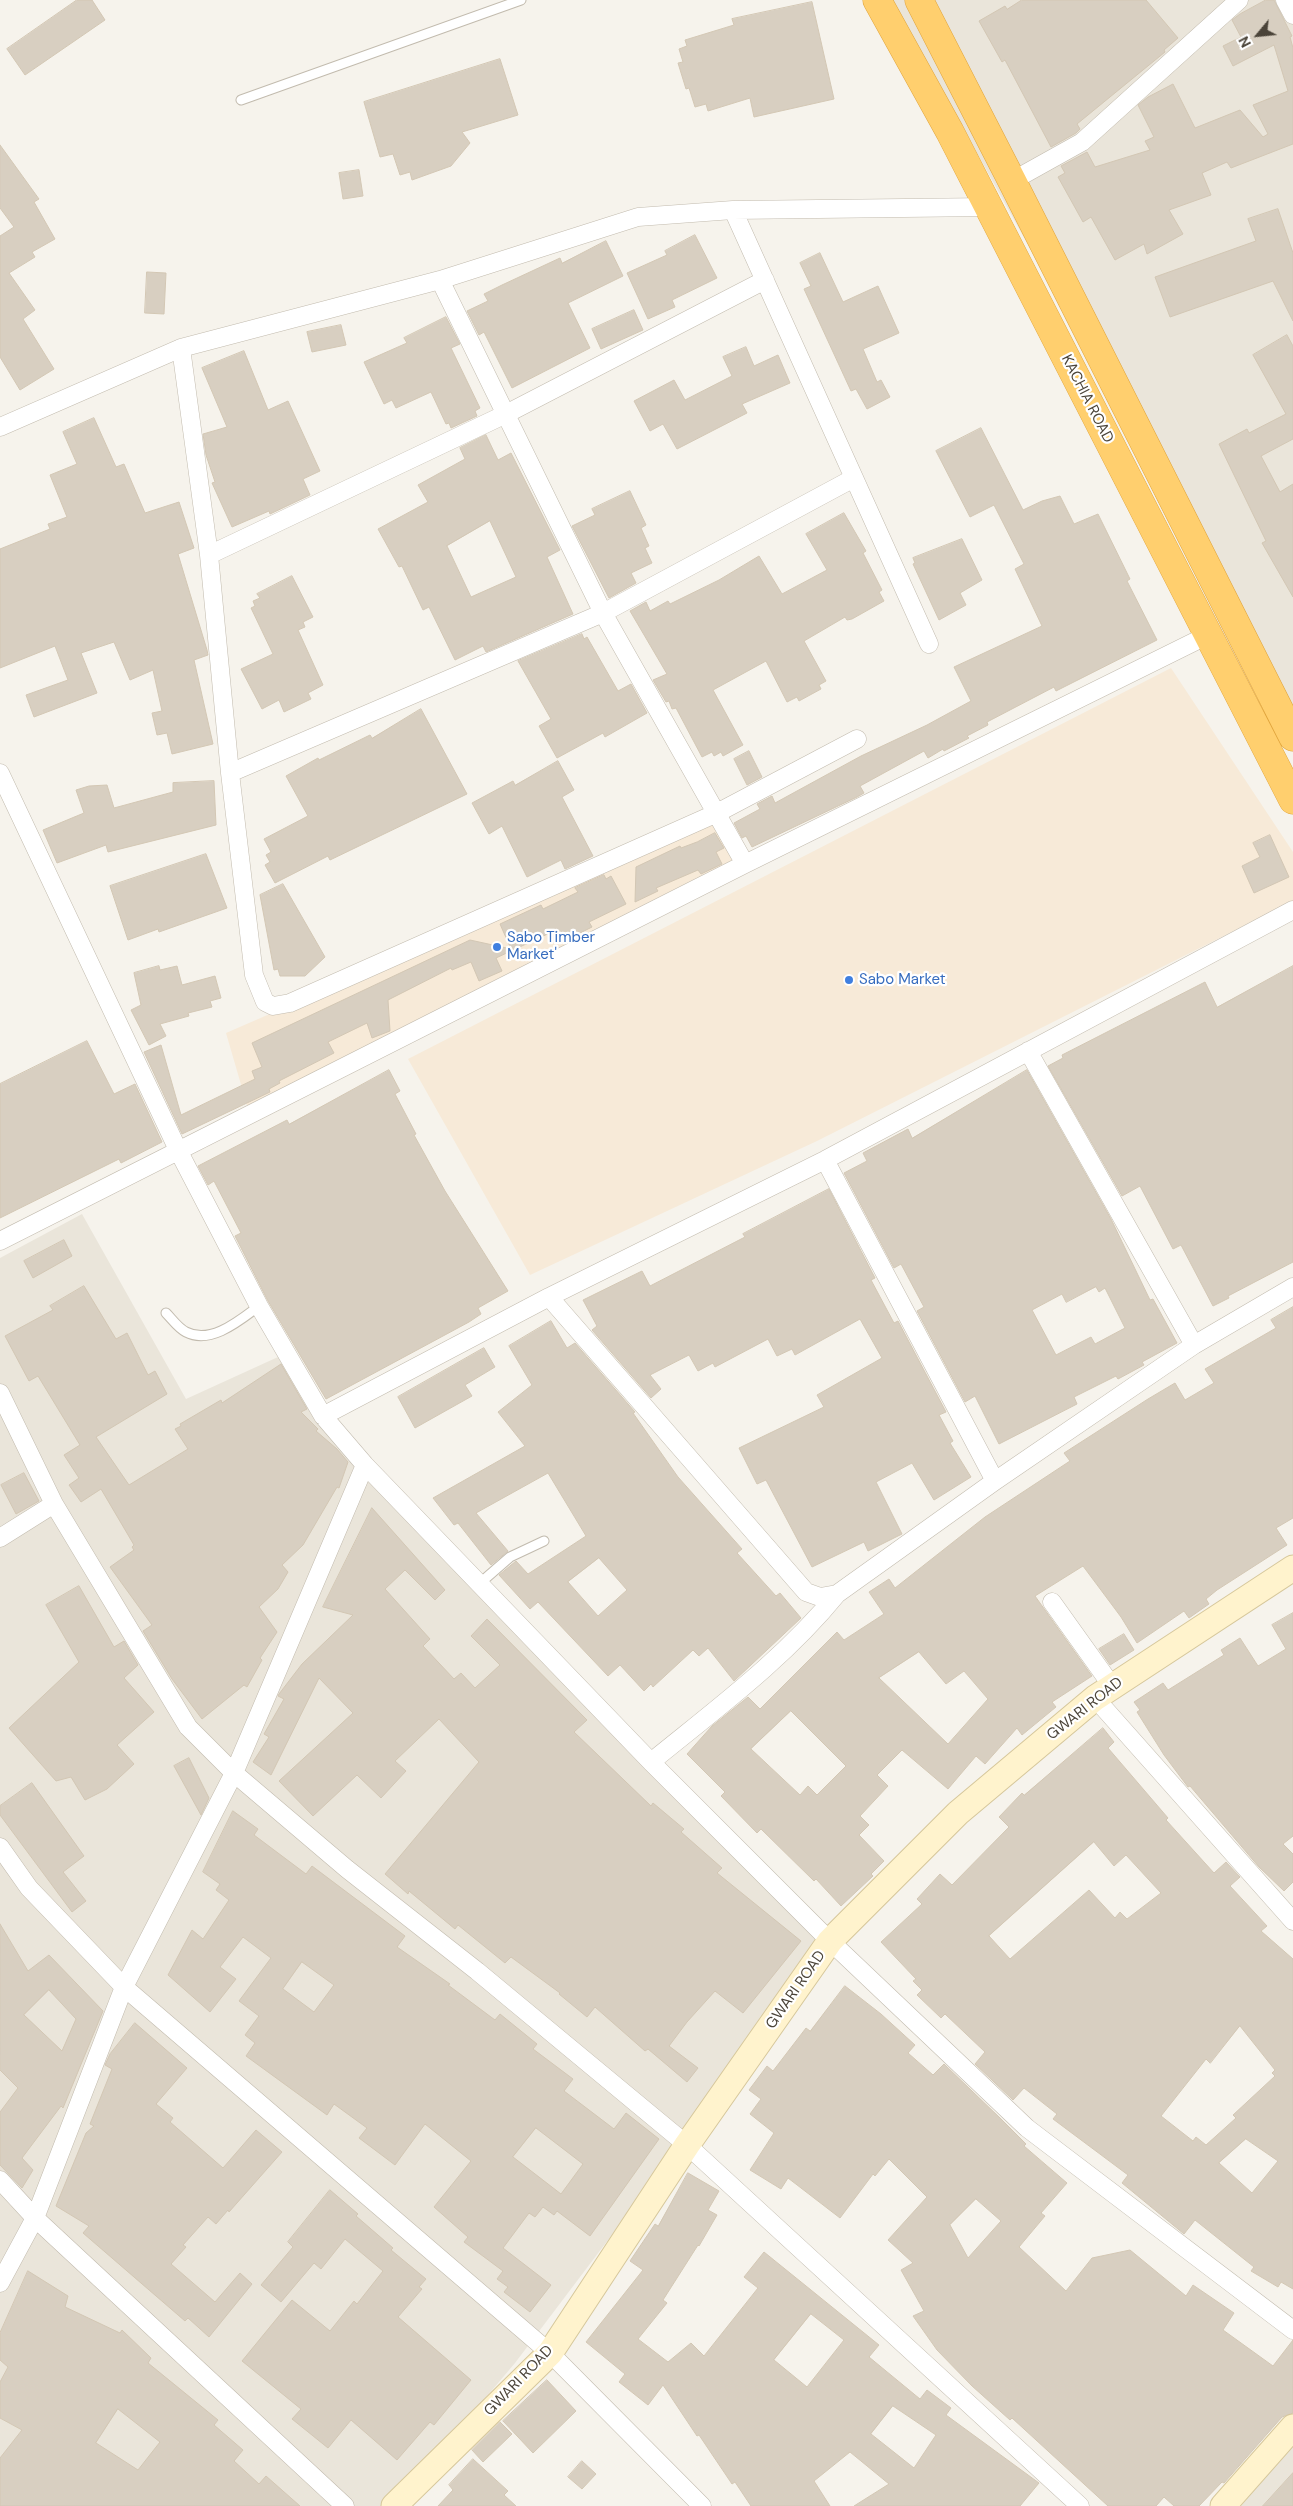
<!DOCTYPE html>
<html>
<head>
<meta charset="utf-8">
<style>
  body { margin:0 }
  #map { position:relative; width:1293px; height:2506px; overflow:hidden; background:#f6f3ec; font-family:"DM Sans",sans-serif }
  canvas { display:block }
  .north { position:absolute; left:1233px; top:10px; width:50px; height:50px; -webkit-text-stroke:4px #fff; paint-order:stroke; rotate:242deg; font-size:14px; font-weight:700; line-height:20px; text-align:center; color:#4b4439 }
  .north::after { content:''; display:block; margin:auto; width:18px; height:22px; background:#4b4439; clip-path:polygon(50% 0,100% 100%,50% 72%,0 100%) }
</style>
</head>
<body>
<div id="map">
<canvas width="1293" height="2506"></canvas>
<div class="north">N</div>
</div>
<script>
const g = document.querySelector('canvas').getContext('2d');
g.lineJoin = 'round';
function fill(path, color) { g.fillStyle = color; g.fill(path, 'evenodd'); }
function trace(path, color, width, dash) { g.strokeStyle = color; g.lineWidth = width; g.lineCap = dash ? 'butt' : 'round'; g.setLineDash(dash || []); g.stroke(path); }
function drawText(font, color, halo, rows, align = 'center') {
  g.font = font + ' "DM Sans",sans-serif'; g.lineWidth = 4.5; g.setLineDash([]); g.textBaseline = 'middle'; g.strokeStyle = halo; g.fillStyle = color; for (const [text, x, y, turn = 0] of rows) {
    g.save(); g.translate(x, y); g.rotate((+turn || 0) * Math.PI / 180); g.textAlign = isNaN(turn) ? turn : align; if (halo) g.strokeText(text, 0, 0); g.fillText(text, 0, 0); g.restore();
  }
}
fill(new Path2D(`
  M892 0H1293V722Z
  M82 1214 186 1399 278 1357 328 1433 821 1939 670 2158 515 2363 394 2506H0V1258Z
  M1293 2442V2506H1241Z`), '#eae5da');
fill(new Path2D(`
  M1171 668 1293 852V901L817 1141 530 1275 408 1059Z
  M716 820 737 862 249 1112 226 1033Z`), '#f7ead8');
const building = new Path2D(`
  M77 0H92L105 20 25 75 7 49Z
  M1022 0H1146L1178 38 1164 50 1165 52 1077 124 1080 129 1076 133 1051 147 1005 60 1002 62 979 21 1005 6 1007 9Z
  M1266 0H1274L1292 36 1290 37 1293 48V144L1231 168 1227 162 1202 173 1211 195 1169 210 1183 234 1147 254 1144 244 1115 260 1091 217 1083 222 1058 177 1065 173 1061 166 1087 152 1095 167 1150 150 1145 141 1154 137 1138 105 1148 97 1173 84 1195 128 1240 110 1263 137 1268 134 1253 105 1288 91 1274 45 1233 66 1223 46 1241 37 1232 20 1240 14Z
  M812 2 834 99 754 117 750 98 708 111 706 104 695 107 689 88 686 89 678 63 683 62 679 49 687 46 685 40 734 25 732 19Z
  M500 59 518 115 462 132 470 143 451 166 412 180 410 172 400 175 393 154 380 157 364 102Z
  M0 145 39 199 34 202 55 239 32 252 35 257 9 273 35 310 23 319 54 369 20 390 0 357V236L14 227 0 208Z
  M359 170 363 196 343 199 339 173Z
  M1278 209 1293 253V321L1273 281 1170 317 1155 277 1256 241 1248 219Z
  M695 235 717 278 672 300 675 307 648 319 627 273 667 255 665 251Z
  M606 241 623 276 568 303 590 348 512 388 484 332 479 335 467 311 488 301 484 294 502 285 560 258 562 263Z
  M820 253 843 302 878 286 899 333 863 349 877 382 881 380 890 397 867 409 856 389 851 391 804 289 811 286 800 263Z
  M147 272 166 273 164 314 145 313Z
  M634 310 643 330 601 349 592 329Z
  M446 317 460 344 451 348 480 408 475 411 477 416 451 428 449 423 446 424 431 392 396 408 392 400 384 404 364 362 407 343 404 338Z
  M341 325 346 345 312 352 307 332Z
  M1287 335 1293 346V439L1261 456 1280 492 1293 484V597L1262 543 1266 541 1219 444 1247 429 1249 433 1286 414 1253 355Z
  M746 347 754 366 778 355 790 383 742 404 747 413 677 449 663 424 650 431 634 401 674 380 685 400 732 376 723 357Z
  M244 351 268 410 288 401 320 471 303 479 310 495 270 514 269 511 232 527 212 483 215 482 206 455 203 434 227 427 202 368Z
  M94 418 116 467 124 464 145 513 179 502 194 548 178 554 207 650 208 655 194 660 213 744 172 754 167 733 157 735 152 713 162 711 153 670 130 680 114 642 81 653 97 693 34 717 26 695 68 680 55 646 0 668V549L50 529 48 524 67 517 50 475 77 464 63 432Z
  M981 428 1023 510 1042 501 1060 496 1074 524 1098 514 1130 579 1127 581 1157 640 1056 691 1054 687 987 722 988 725 967 736 969 738 944 751 943 749 928 758 924 751 860 786 864 793 857 797 752 847 746 836 742 838 734 823 760 809 757 804 772 796 775 803 861 756 927 725 971 701 954 667 1042 626 1015 569 1024 564 994 505 970 517 936 451Z
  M486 435 498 460 511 453 560 550 547 557 573 614 486 652 483 646 455 660 429 607 423 610 402 566 399 567 378 529 428 502 418 485 465 459 460 448ZM490 521 516 577 471 597 447 546Z
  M630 491 646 525 641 528 649 546 645 548 652 563 631 573 636 583 609 598 572 526 595 515 592 509Z
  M844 513 866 551 863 553 882 590 879 592 884 601 852 619 847 620 845 617 804 641 826 681 819 685 821 689 799 701 797 697 787 702 766 661 713 690 743 745 723 756 721 752 714 756 712 752 702 757 676 708 672 709 669 701 666 702 653 680 667 674 630 611 646 602 650 611 668 601 670 604 719 580 759 556 782 594 827 570 806 534Z
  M962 539 982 580 960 593 966 605 939 620 913 564 915 563 913 558Z
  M292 576 313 617 303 622 305 627 298 630 323 685 308 693 311 699 284 712 279 700 262 709 241 669 273 654 251 608 255 606 253 601 260 598 257 594Z
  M582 634 584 639 587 637 618 691 631 684 647 713 605 737 603 733 557 758 539 726 551 719 518 661Z
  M421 709 467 794 330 860 328 856 275 883 265 865 270 862 266 855 271 852 264 839 308 816 286 776 318 758 319 760 370 735 372 738Z
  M749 751 762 777 747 785 734 759Z
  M558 761 574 790 562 797 593 856 565 869 561 860 527 877 502 826 489 834 472 803 513 781 515 785Z
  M214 781 216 825 108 852 106 845 57 863 43 830 84 813 76 790 89 786 107 785 114 808 173 792V783Z
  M715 833 724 848 716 852 722 864 701 874 698 870 656 888 658 891 635 902 636 867 680 846 681 848 697 842Z
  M1270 835 1289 877 1254 893 1242 866 1260 857 1253 843Z
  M206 854 227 908 159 932 158 929 128 940 110 886Z
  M604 875 606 879 611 876 626 904 589 922 592 927 560 943 554 931 496 958 502 971 479 981 471 962 452 970 451 968 388 1000 390 1031 372 1038 367 1023 328 1042 334 1053 279 1081 280 1083 269 1089 270 1092 182 1134 144 1052 161 1045 181 1115 255 1079 252 1071 262 1067 252 1043 470 940 511 949 500 924 541 905 543 909 578 892 575 888Z
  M283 884 325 957 305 976H280L278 969 274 970 260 895Z
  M159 966 160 970 177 966 182 985 215 976 221 998 210 1001 212 1007 188 1013 189 1016 160 1024 166 1036 149 1045 131 1010 141 1005 134 973Z
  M1293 966V1262L1228 1296 1229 1298 1213 1306 1181 1245 1173 1249 1140 1186 1122 1196 1048 1066 1063 1058 1062 1055 1205 982 1217 1007Z
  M87 1041 114 1094 135 1084 162 1142 121 1163 119 1159 0 1218V1084Z
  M389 1070 400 1091 395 1094 416 1134 414 1135 445 1191 508 1291 478 1308 481 1314 469 1322 326 1399 268 1301 235 1236 241 1233 214 1181 208 1185 198 1166 287 1120 289 1124Z
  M1027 1070 1111 1219 1150 1300 1153 1299 1177 1343 1142 1362 1144 1365 1118 1379 1116 1376 1074 1397 1077 1404 999 1444 975 1396 965 1402 917 1311 924 1307 901 1264 894 1268 844 1173 867 1161 863 1153 908 1129 912 1138ZM1096 1287 1099 1292 1105 1288 1125 1328 1095 1344 1091 1337 1056 1355 1032 1310 1062 1294 1066 1302Z
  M829 1189 875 1278 871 1280 894 1323 898 1321 946 1412 939 1415 953 1441 950 1443 971 1477 934 1500 912 1463 876 1482 902 1534 868 1551 864 1542 812 1567 766 1480 757 1484 739 1448 824 1407 817 1395 882 1358 860 1319 795 1355 792 1349 777 1356 768 1339 715 1367 713 1363 698 1371 689 1355 650 1375 661 1389 651 1398 592 1330 597 1326 583 1300 642 1271 650 1286 745 1237 743 1234Z
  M64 1240 72 1256 33 1278 24 1261Z
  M84 1286 116 1339 127 1333 148 1375 155 1371 167 1394 96 1437 129 1485 188 1449 175 1429 181 1426 180 1424 221 1400 222 1403 281 1364 307 1409 301 1412 318 1429 316 1431 337 1449 348 1462 339 1488 337 1487 303 1545 282 1565 288 1572 278 1589 259 1607 277 1632 260 1658 262 1660 247 1687 244 1685 202 1719 172 1679 143 1631 152 1625 110 1567 134 1550 132 1547 134 1545 101 1489 81 1502 69 1485 79 1478 64 1455 80 1445 38 1376 29 1381 5 1336 53 1310 50 1306Z
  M1293 1307V1518L1276 1528 1287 1545 1217 1590 1206 1599 1209 1604 1189 1618 1184 1611 1137 1643 1121 1617 1083 1566 1035 1596 1092 1676 1052 1702 1056 1707 1022 1735 1017 1728 985 1764 976 1756 948 1789 902 1750 877 1775 888 1786 860 1816 869 1825 859 1835 884 1861 871 1874 873 1876 841 1906 816 1879 814 1881 761 1829 757 1833 721 1796 725 1792 687 1754 712 1726 748 1697 760 1709 837 1632 844 1640 884 1614 869 1592 889 1579 895 1588 985 1517 1070 1461 1064 1453 1148 1399 1175 1383 1185 1400 1214 1383 1205 1369 1276 1328 1271 1320ZM919 1652 946 1684 964 1671 988 1699 948 1744 879 1678ZM791 1711 846 1766 817 1795 808 1786 800 1795 751 1749Z
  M551 1321 567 1348 575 1343 635 1412 633 1413 678 1477 742 1549 737 1553 776 1596 780 1593 801 1618 734 1681 708 1648 699 1656 693 1650 653 1687 651 1684 644 1691 620 1665 608 1676 538 1602 530 1609 499 1575 516 1561 528 1574 586 1536 548 1473 476 1513 508 1551 491 1565 458 1523 454 1525 433 1498 525 1446 498 1412 532 1385 509 1346ZM599 1558 627 1590 598 1616 568 1582Z
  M484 1348 495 1367 465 1385 472 1396 415 1428 398 1397Z
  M24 1473 39 1501 16 1514 1 1485Z
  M372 1508 445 1590 435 1600 405 1570 385 1589 430 1639 423 1646 454 1679 461 1673 475 1688 500 1665 471 1636 487 1619 587 1720 574 1732 651 1806 653 1803 684 1829 681 1832 722 1868 717 1873 801 1941 743 2013 715 1991 687 2022 669 2046 698 2068 687 2082 648 2049 645 2051 595 2007 587 2017 559 1994 560 1993 511 1957 505 1963 458 1925 455 1929 409 1891 408 1894 385 1874 479 1762 439 1719 395 1761 406 1771 381 1798 357 1775 313 1816 279 1781 353 1713 319 1678 271 1775 253 1762 269 1737 264 1734 284 1699 278 1696 279 1694 302 1664 353 1615 323 1607Z
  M79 1586 114 1647 124 1641 138 1665 124 1678 154 1712 117 1745 134 1764 107 1789 85 1800 71 1777 56 1781 9 1728 79 1662 46 1605Z
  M1293 1613V1836L1283 1844 1293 1854V1882L1284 1891 1259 1867 1190 1786 1188 1787 1164 1755 1137 1712 1140 1710 1134 1702 1163 1683 1168 1690 1224 1655 1221 1650 1240 1638 1258 1666 1286 1649 1272 1625Z
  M1124 1634 1134 1650 1110 1665 1099 1649Z
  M1103 1728 1114 1742 1108 1748 1168 1818 1166 1820 1214 1873 1226 1862 1240 1877 1230 1886 1267 1926 1261 1931 1293 1959V2289L1281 2282 1278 2287 1251 2271 1254 2267 1195 2220 1184 2234 1122 2183 1128 2175 1053 2119 1057 2114 1024 2088 1013 2100 975 2064 985 2052 945 2014 941 2018 917 1995 922 1990 913 1981 916 1979 881 1942 922 1904 917 1899 940 1874 952 1885 1009 1827 999 1817 1022 1793 1024 1795ZM1094 1842 1114 1866 1126 1855 1161 1893 1127 1919 1120 1912 1115 1918 1089 1890 1010 1959 989 1936ZM1240 2026 1275 2070 1272 2073 1275 2076 1233 2115 1236 2118 1206 2145 1196 2137 1193 2141 1161 2116 1206 2059 1210 2063ZM1246 2139 1278 2161 1252 2193 1219 2163Z
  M189 1758 209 1798 201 1815 174 1766Z
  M32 1783 84 1856 63 1872 86 1901 72 1912 0 1815V1806Z
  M233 1811 258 1829 254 1835 306 1874 312 1866 405 1936 397 1947 450 1984 448 1985 495 2020 500 2014 537 2044 533 2049 573 2079 564 2091 614 2129 626 2113 659 2139 590 2236 557 2211 554 2215 543 2207 535 2217 529 2213 503 2248 551 2285 530 2312 504 2292 508 2287 497 2279 503 2271 464 2242 468 2237 434 2207 471 2161 425 2124 395 2165 359 2138 367 2128 334 2104 327 2115 246 2056 255 2043 245 2035 259 2016 239 2001 271 1958 243 1937 220 1967 236 1979 210 2012 168 1975 192 1930 203 1939 229 1900 216 1890 220 1884 203 1872ZM302 1962 334 1985 314 2012 283 1989ZM536 2128 583 2164 561 2194 513 2157Z
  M0 1924 28 1971 49 1955 103 2011 63 2108 61 2106 22 2158 33 2170 22 2188 0 2165V2112L18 2088 0 2070ZM49 1990 76 2019 62 2051 24 2015Z
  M845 1986 881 2014 915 2045 908 2053 933 2075 944 2064 999 2117 1026 2144 1024 2146 1067 2183 1041 2213 1045 2216 1019 2247 1066 2291 1092 2258 1130 2250 1186 2296 1193 2285 1234 2313 1223 2330 1273 2366 1293 2340V2413L1282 2417 1224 2483 1222 2482 1199 2506H1174L1164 2497 1156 2506H1108L1012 2418 1010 2420 972 2386 937 2350 913 2316 924 2311 901 2270 913 2263 888 2240 927 2197 889 2159 875 2176 873 2174 840 2218 788 2178 781 2189 750 2170 774 2133 750 2114 761 2099 749 2090 767 2066 773 2071 806 2028 810 2031ZM976 2199 1001 2221 968 2258 950 2225Z
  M135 2023 187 2068 156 2104 173 2118 170 2122 223 2168 256 2130 282 2152 229 2212 228 2210 216 2224 208 2217 183 2245 186 2247 171 2264 215 2302 240 2273 252 2284 209 2337 188 2318 185 2321 83 2233 89 2226 56 2206 86 2133 94 2126 90 2124 112 2069 105 2065 110 2054Z
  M688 2173 719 2191 708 2210 717 2215 699 2246 698 2245 663 2300 667 2303 638 2339 668 2362 691 2343 704 2356 758 2288 744 2277 764 2252 879 2345 869 2357 920 2399 927 2390 951 2408 946 2415 1039 2483 1020 2506H854L889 2484 850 2452 814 2481 830 2506H751L735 2482 732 2484 699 2435 697 2436 663 2385 648 2405 619 2382 625 2374 586 2342 643 2270 630 2261 655 2224 658 2226ZM811 2314 844 2340 807 2387 774 2360ZM893 2406 936 2435 914 2468 871 2434Z
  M330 2190 358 2214 356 2216 393 2248 391 2250 426 2279 419 2287 422 2289 398 2317 471 2380 434 2425 430 2422 397 2460 351 2420 328 2448 292 2419 301 2409 242 2361 292 2300 330 2331 354 2301 357 2304 383 2271 345 2239 321 2269 314 2263 281 2302 261 2285 293 2247 288 2242Z
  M28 2271 68 2296 65 2307 120 2333 122 2330 151 2358 148 2363 218 2420 214 2425 243 2450 234 2461 259 2484 266 2476 300 2506H0V2458L22 2430 0 2418V2382L8 2367 0 2360V2333ZM118 2409 160 2442 138 2470 96 2443Z
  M547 2380 576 2411 533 2453 503 2421Z
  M500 2422 512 2434 483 2462 472 2450Z
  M473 2459 508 2491 504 2495 516 2506H438L453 2490 449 2485Z
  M582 2461 596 2474 582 2489 568 2477Z
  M1293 2473V2506H1263Z`);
fill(building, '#d8cfc1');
trace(building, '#d3c7b4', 1);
const lane = new Path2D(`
  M241 100 521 0
  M166 1313C172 1319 178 1328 186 1332 211 1345 240 1320 259 1306
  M479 1584 510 1557 544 1541`);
const street = new Path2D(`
  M1285 0 1293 15
  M1012 181 1082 142 1239 0
  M733 210 929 644
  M440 280 603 613 745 864
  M181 348 209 555 230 773 254 975 265 1002 273 1006 290 1003 717 813 857 739
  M0 427 181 348 440 280 638 217 733 210 989 207
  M209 555 506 414 765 280
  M0 773 179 1152 259 1306 323 1416 365 1465 651 1762 830 1941 1027 2128 1293 2330
  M230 773 603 613 854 478
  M1028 1051 1194 1345
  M825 1160 995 1481
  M0 1241 745 864 1208 635
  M549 1297 806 1592 820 1597 837 1594 995 1481 1194 1345 1293 1287
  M0 1393 54 1504 188 1727 234 1773 347 1869 477 1971 687 2145 1080 2506
  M323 1416 549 1297 825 1160 1293 910
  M0 1538 54 1504
  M1052 1602 1112 1686
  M1095 1698 1293 1921
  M651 1762C716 1709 784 1659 837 1594
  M0 1847 29 1888 124 1987 550 2353 702 2506
  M0 2180 35 2218 345 2506
  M0 2283 35 2218 124 1987 234 1773 365 1465`);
const secondary = new Path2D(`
  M394 2506 550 2353 687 2145 830 1941 958 1813 1095 1698 1293 1568
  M1223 2506 1293 2427`);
const highway = new Path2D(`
  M877 0 950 132 1293 800
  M919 0 1012 181 1293 737`);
trace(lane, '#c2bbae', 11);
trace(street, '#c2bbae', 19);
trace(secondary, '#d6c79b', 27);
trace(highway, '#e0a43c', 29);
trace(lane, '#fff', 9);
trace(street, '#fff', 18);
trace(secondary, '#fff3cd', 25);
trace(highway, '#ffcf6e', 28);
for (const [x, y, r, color] of [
  [497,947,5,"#3f7fe0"],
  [849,980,5,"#3f7fe0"]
]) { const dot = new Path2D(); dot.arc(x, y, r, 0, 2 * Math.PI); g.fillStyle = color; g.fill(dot); trace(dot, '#fff', 2); }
drawText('15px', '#4b4439', '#fff', [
  ["KACHIA ROAD",1087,399,63],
  ["GWARI ROAD",1085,1709,-38],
  ["GWARI ROAD",796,1990,-55],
  ["GWARI ROAD",519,2381,-46]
]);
drawText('15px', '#366cbe', '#fff', [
  ["Sabo Timber",507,938],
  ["Market'",507,955],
  ["Sabo Market",859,980]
], 'left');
</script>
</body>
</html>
